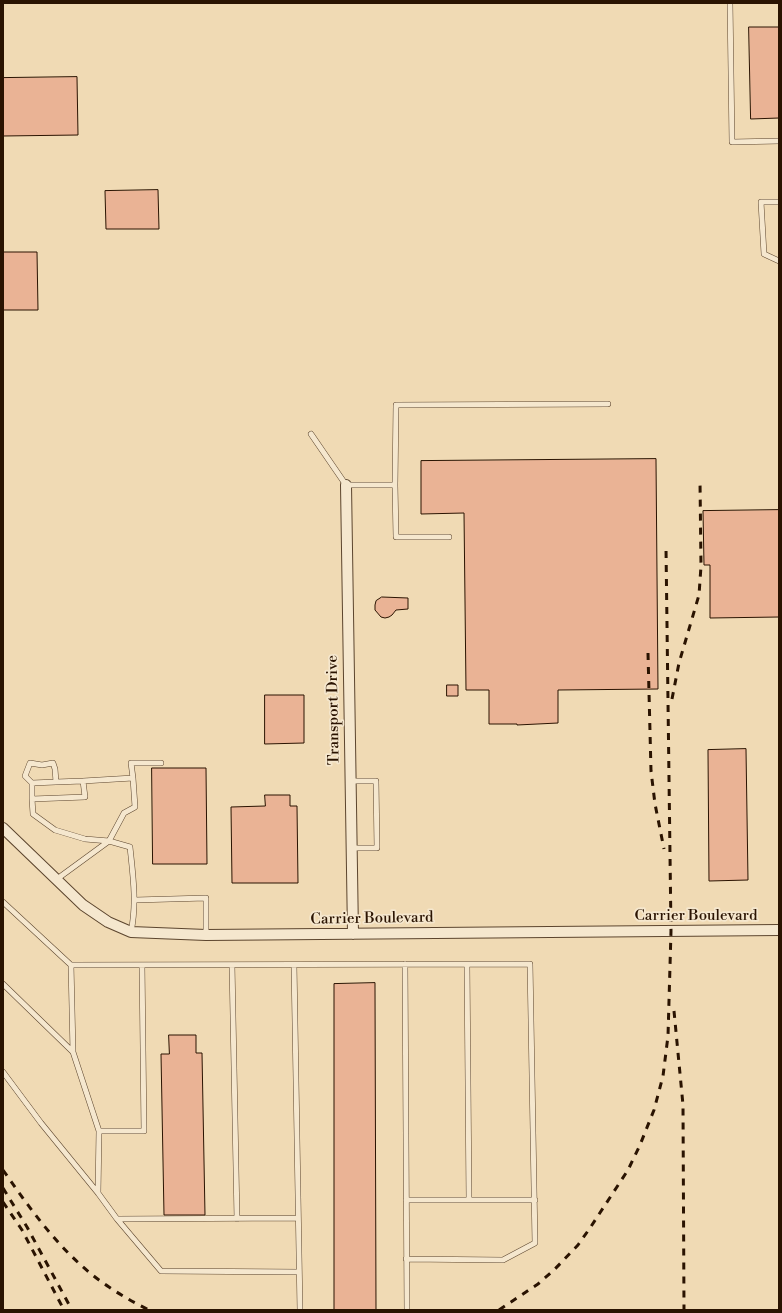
<!DOCTYPE html>
<html>
<head>
<meta charset="utf-8">
<style>
  body { margin:0 }
  #map { position:relative; width:782px; height:1313px; overflow:hidden; background:#f0dab4; font-family:"Libre Bodoni",serif }
  canvas { display:block }
  .frame { position:absolute; inset:0; border:4px solid #2a1301; pointer-events:none }
</style>
</head>
<body>
<div id="map">
<canvas width="782" height="1313"></canvas>
<div class="frame"></div>
</div>
<script>
const g = document.querySelector('canvas').getContext('2d');
g.lineJoin = 'round';
function fill(path, color) { g.fillStyle = color; g.fill(path, 'evenodd'); }
function trace(path, color, width, dash) { g.strokeStyle = color; g.lineWidth = width; g.lineCap = dash ? 'butt' : 'round'; g.setLineDash(dash || []); g.stroke(path); }
function drawText(font, color, halo, rows, align = 'center') {
  g.font = font + ' "Libre Bodoni",serif'; g.lineWidth = 3.5; g.setLineDash([]); g.textBaseline = 'middle'; g.strokeStyle = halo; g.fillStyle = color; for (const [text, x, y, turn = 0] of rows) {
    g.save(); g.translate(x, y); g.rotate((+turn || 0) * Math.PI / 180); g.textAlign = isNaN(turn) ? turn : align; if (halo) g.strokeText(text, 0, 0); g.fillText(text, 0, 0); g.restore();
  }
}
const building = new Path2D(`
  M749 27H779V118L751 119Z
  M77 77 78 135 3 136V78Z
  M158 190 159 229H106L105 191Z
  M3 252H37L38 310H3Z
  M656 459 658 689 558 690V723L517 725V724H489V690H466L464 513 421 514V461Z
  M779 510V617L710 618V565H704L703 511Z
  M382 597 408 598V609L396 610 392 615 389 617 385 618 381 617 375 610V605L376 601Z
  M447 685H458V696H447Z
  M265 695H304V743L265 744Z
  M746 749 748 880 709 881 708 750Z
  M152 768H206L207 864H153Z
  M265 795H290V806H297L298 883H232L231 807 265 806Z
  M375 983 376 1310H334V984Z
  M169 1035H196V1053H202L205 1215H164L161 1054H169Z`);
fill(building, '#eab395');
trace(building, '#2a1301', 1);
const service = new Path2D(`
  M730 3 732 142 779 141
  M779 202H761L764 254 779 261
  M311 434 346 485H395L396 537H449
  M395 485 396 405 608 404
  M133 778 135 807 124 813 109 841 85 839 55 830 33 814 32 799 85 797 83 781Z
  M133 778 131 763H161
  M351 781H376L377 848H351
  M56 782 83 781
  M32 783 56 782 55 769 53 763 42 765 30 763 25 776 32 783V799
  M57 879 109 841 130 847C133 876 137 903 131 932
  M135 900 206 898V935
  M3 902 71 965 530 964 535 1243 503 1260 406 1259
  M405 964 407 1310
  M232 965 237 1219
  M294 965 300 1310
  M467 965 469 1200
  M3 984 73 1052 71 965
  M73 1052 99 1131H144L142 965
  M3 1072 41 1123 98 1193 117 1219 298 1218
  M98 1193 99 1131
  M406 1200H535
  M117 1219 161 1271 299 1272`);
const minor = new Path2D(`
  M346 485 353 934
  M3 828 83 905 108 922 131 932 206 935 779 930`);
trace(service, '#5c452e', 6);
trace(minor, '#5c452e', 12);
trace(service, '#f5e7ce', 5);
trace(minor, '#f5e7ce', 10);
trace(new Path2D(`
  M648 653 651 771 655 804 664 849
  M672 699 679 663 699 595 701 566 700 481
  M674 1011 683 1105 684 1310
  M3 1170C33 1213 65 1258 109 1287 122 1296 135 1303 149 1310
  M3 1188 27 1227 72 1310
  M3 1202 22 1230 64 1310
  M499 1310 538 1284 554 1270 578 1245 590 1228 628 1170 640 1145 654 1110 663 1076 668 1036 671 931 666 548`), '#2a1301', 3, [7, 7]);
drawText('15px', '#2a1301', '#f5e7ce', [
  ["Transport Drive",334,710,-91],
  ["Carrier Boulevard",696,916],
  ["Carrier Boulevard",372,919,-1]
]);
</script>
</body>
</html>
